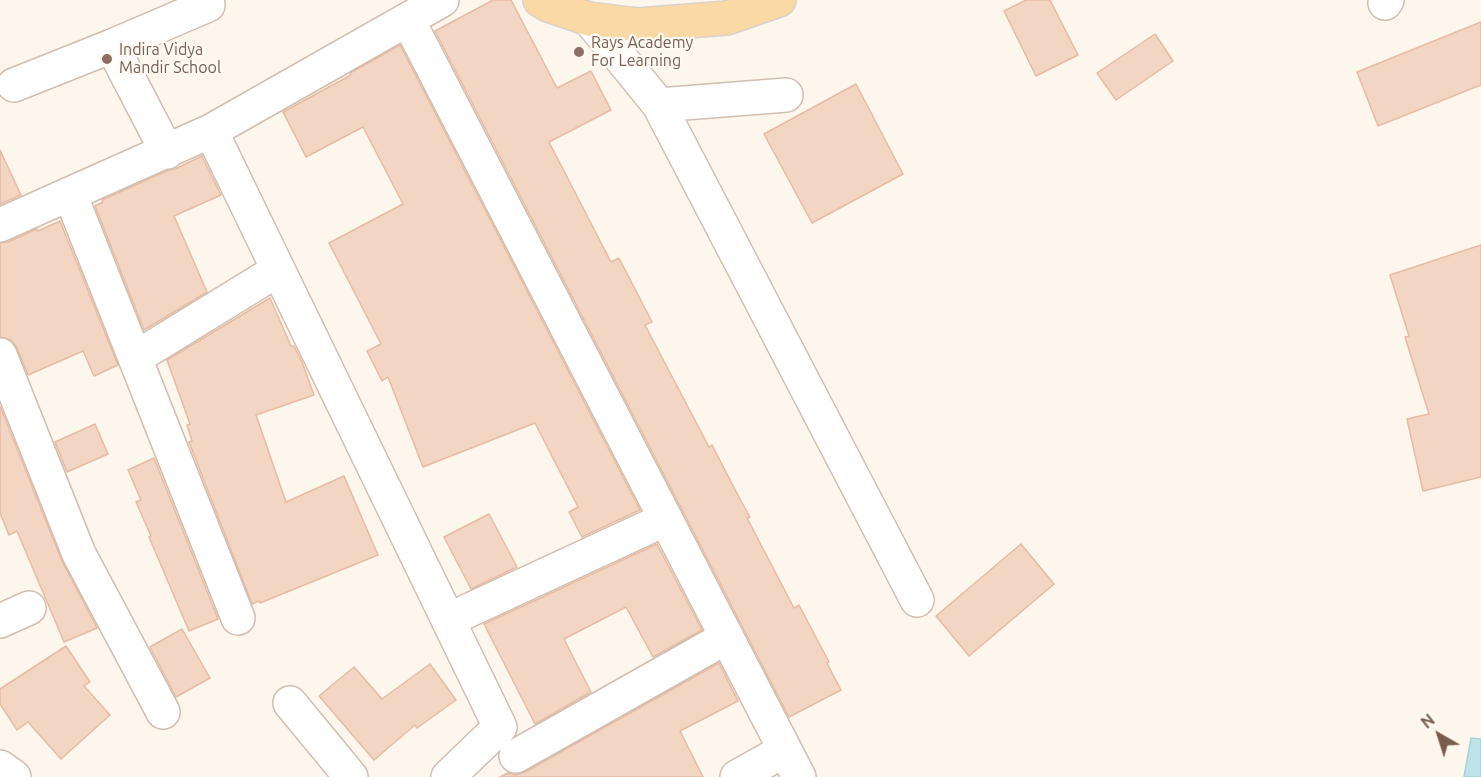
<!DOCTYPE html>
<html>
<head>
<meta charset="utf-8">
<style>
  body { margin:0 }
  #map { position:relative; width:1481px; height:777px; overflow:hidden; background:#fdf6ec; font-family:Ubuntu,sans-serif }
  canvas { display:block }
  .north { position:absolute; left:1409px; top:705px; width:60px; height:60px; -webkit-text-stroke:4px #fffaf3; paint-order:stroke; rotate:321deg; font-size:16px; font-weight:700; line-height:24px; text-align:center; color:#7a5c4d }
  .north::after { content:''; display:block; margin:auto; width:21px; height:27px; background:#7a5c4d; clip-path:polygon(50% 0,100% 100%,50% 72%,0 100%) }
</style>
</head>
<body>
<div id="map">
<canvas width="1481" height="777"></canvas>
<div class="north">N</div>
</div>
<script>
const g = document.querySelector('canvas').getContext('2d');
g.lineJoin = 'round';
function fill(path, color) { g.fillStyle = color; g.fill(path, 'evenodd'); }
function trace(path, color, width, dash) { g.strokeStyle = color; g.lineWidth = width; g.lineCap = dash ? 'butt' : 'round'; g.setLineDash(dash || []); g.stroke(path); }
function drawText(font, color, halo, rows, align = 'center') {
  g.font = font + ' Ubuntu,sans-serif'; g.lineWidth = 4.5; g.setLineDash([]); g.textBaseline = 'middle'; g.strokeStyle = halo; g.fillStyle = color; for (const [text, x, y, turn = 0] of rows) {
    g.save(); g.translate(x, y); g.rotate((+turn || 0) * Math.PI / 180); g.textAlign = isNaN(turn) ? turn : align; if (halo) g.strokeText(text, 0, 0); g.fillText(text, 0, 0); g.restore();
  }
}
const water = new Path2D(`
  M1471 738 1481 739V777H1464Z`);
fill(water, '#bfe3e8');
trace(water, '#a5d3da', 1.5);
const building = new Path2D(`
  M493 0H511L557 88 591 71 611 110 549 142 611 262 619 258 652 322 645 325 709 447 712 445 741 501 750 517 747 518 794 608 799 605 829 662 827 663 841 690 789 717 435 31Z
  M1026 0H1050L1078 55 1036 76 1004 11Z
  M1481 22V85L1378 126 1357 72Z
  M1155 34 1173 61 1116 100 1097 73Z
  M400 45 640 510 582 537 569 512 578 507 535 423 423 467 388 377 382 381 367 351 381 344 329 243 403 204 363 127 306 157 283 112 351 75 350 73Z
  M856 84 903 174 812 223 764 134Z
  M0 150 21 195 0 204Z
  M202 156 221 195 174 216 207 292 144 330 95 206 103 202 102 200 169 170 175 169Z
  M60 221 118 365 94 376 83 351 28 375 17 348 11 340 0 337V243L8 242 37 229 38 231Z
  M1481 245V477L1423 491 1407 419 1429 414 1405 337 1409 336 1390 275Z
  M270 298 291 346H294L302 362 314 395 256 415 286 502 344 476 378 555 260 603 259 601 252 604 189 442 192 441 187 425 190 424 167 360Z
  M0 406 62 561 97 628 64 642 17 531 9 535 0 513Z
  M95 424 108 454 67 472 55 442Z
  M154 458 218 619 189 631 149 537 151 536 136 502 141 500 128 470Z
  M489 514 517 567 471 589 444 537Z
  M657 544 702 630 653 657 626 607 564 639 591 692 535 724 484 624Z
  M1021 544 1054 584 969 656 936 616Z
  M182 629 210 678 176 697 150 647Z
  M66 646 90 682 84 686 110 715 61 759 28 722 17 730 0 704V689Z
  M719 663 738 701 680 731 703 777H500L508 773 516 775 525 772Z
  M430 664 456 700 417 728 415 725 374 760 319 696 354 667 382 699Z`);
fill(building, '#f3d5c3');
trace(building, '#e6bba3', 1.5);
const minor = new Path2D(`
  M1385 3 1387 0
  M589 19 659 105 917 600
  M408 20 799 777
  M112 46 208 5
  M14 85 112 46 167 152
  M659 105 786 95
  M211 131 500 727 448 777
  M70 194 238 618
  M0 225 211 131 442 0
  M0 355 79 554 163 712
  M135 358 278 270
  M448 620 666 519
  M0 621 29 608
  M290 703 351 777
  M516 756 727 637
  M0 767 14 777
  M737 777 785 750`);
const major = new Path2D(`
  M540 0 548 5 589 19 638 25 727 18 779 0`);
trace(minor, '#d1beb0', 36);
trace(major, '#dad1cd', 36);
trace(minor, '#fff', 33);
trace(major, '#fbd9a5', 33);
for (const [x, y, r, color] of [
  [579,52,6,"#8d6e63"],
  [107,59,6,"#8d6e63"]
]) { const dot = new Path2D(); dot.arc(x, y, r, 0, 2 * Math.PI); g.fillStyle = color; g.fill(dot); trace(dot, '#fffaf3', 2); }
drawText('16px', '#785e54', '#fffaf3', [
  ["Rays Academy",591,43],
  ["For Learning",591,61],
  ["Indira Vidya",119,50],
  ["Mandir School",119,68]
], 'left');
</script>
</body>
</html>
